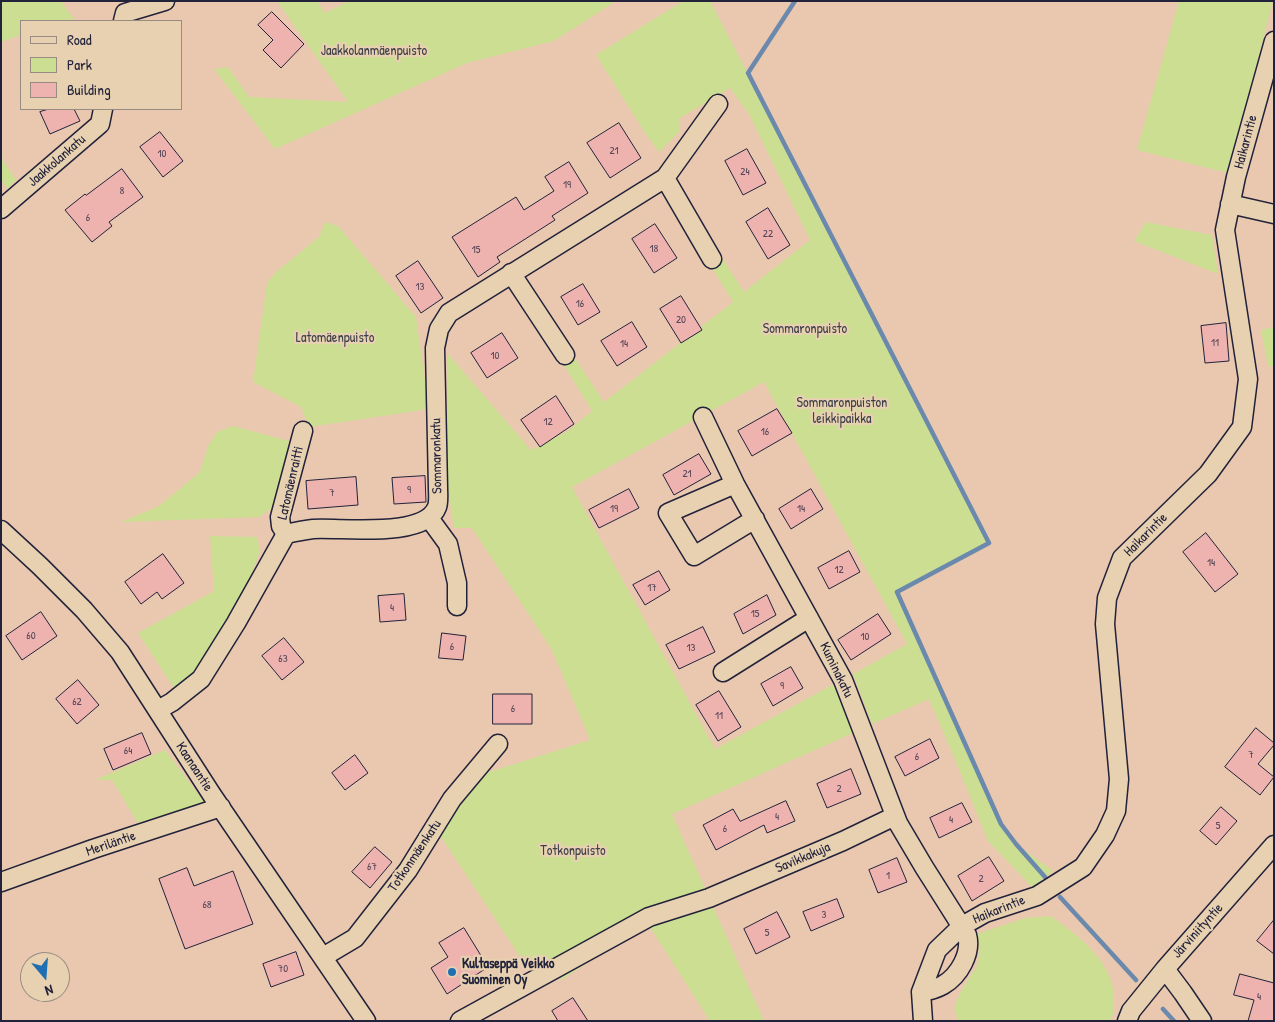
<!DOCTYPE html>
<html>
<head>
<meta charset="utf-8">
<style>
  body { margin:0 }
  #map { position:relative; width:1275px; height:1022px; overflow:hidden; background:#e9c8af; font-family:"Patrick Hand",sans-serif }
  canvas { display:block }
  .frame { position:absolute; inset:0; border:2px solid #22223b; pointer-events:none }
  .legend { position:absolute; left:20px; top:20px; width:162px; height:90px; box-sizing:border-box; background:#e7d1b0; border:1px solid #988b81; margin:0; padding:6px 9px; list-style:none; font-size:15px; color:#22223b }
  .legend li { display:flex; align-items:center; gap:10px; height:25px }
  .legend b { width:25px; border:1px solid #988b81 }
  .north { position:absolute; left:20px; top:952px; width:50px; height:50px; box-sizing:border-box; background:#e7d1b0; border:1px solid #988b81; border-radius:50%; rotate:162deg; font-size:14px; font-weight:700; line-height:20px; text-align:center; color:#22223b }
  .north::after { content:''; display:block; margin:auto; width:18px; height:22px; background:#1f6fb2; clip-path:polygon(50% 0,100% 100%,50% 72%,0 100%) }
</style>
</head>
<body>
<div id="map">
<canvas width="1275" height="1022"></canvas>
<div class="frame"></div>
<ul class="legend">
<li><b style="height:6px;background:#e7d1b0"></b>Road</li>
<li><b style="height:14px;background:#ccde92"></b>Park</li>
<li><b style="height:14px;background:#eeb3ae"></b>Building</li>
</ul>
<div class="north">N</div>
</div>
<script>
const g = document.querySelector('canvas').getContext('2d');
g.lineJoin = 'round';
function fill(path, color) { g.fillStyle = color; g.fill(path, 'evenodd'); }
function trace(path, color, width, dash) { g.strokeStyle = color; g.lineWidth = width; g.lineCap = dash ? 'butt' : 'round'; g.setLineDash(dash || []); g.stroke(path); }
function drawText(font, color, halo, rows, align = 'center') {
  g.font = font + ' "Patrick Hand",sans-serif'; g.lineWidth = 4.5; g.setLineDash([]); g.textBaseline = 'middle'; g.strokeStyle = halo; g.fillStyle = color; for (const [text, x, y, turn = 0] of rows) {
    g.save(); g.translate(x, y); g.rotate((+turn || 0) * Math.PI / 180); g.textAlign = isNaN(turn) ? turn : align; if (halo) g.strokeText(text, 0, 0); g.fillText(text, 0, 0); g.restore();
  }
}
fill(new Path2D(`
  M1 1H61L74 19 66 21H21V35L1 42Z
  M277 1H317L325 13 349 1H616L554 41 467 63 275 149 214 69 228 67 249 97 348 102Z
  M683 1H710L835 241 989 543 897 592 1001 824 1016 844 1053 871 1032 887 988 841 956 762 929 699 872 724 853 674 907 644 764 382 572 487 715 749 834 684 853 733 672 814 764 1021H710L648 924 561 980 544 961 519 955 440 835 470 778 590 740 552 650 472 528H454L448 490V354L531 450 568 431 592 411 564 365 575 358 604 402 733 302 707 260 719 253 744 292 810 240 749 114 730 88 680 118V131L659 152 647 136 596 55Z
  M1179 1H1273L1228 173 1137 150Z
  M1 157 16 180 7 189 1 179Z
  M325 222 338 226 416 317 429 409 309 427 301 407 253 382 267 283 276 272 319 237Z
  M1146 222 1212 235 1218 274 1134 241Z
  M1274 327V366H1268L1261 330Z
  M233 426 289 441 278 493 272 508 259 517 121 522 159 506 200 472 208 446 217 432Z
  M210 536 257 537 260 551 249 581 219 637 199 671 174 688 138 633 214 591Z
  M165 750 205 803 138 823 112 780H95Z
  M1051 916C1079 936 1116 964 1114 1002 1114 1010 1114 1015 1110 1021H958L954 1008 960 993 978 964 979 949 977 934 1025 918Z`), '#ccde92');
trace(new Path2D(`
  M795 1 748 73 989 543 897 592 1001 824 1016 844 1045 877
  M1060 897 1136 980
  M1163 1009 1174 1021`), '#6b89ad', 4.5);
const building = new Path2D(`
  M272 12 304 44 281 68 263 50 273 40 258 25Z
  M49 109H74L80 121 50 134 40 112Z
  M619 123 641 158 610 178 587 143Z
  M160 132 183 161 163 177 140 147Z
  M747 149 766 183 743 195 725 161Z
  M569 162 588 193 552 216 555 220 497 257 500 262 478 277 452 237 516 197 524 210 554 191 545 177Z
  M122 169 143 197 109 222 112 226 92 242 65 210 85 194 86 195Z
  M768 208 790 245 768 259 746 222Z
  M655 224 677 258 654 273 632 239Z
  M418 261 443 298 421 313 396 276Z
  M583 284 600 312 578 325 561 297Z
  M681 296 702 330 681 343 660 309Z
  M632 322 647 347 617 366 601 341Z
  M1226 323 1229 361 1205 363 1201 326Z
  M502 333 518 358 487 378 471 353Z
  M556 396 574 424 540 447 521 420Z
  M777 409 792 433 752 456 738 431Z
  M699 454 711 474 674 495 663 475Z
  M425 476 426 502 394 504 392 478Z
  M356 477 358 505 308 509 306 481Z
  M629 489 639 508 599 528 589 510Z
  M811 489 823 509 791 529 779 509Z
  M1206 533 1238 574 1215 592 1183 552Z
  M849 551 860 572 829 589 818 568Z
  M163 554 184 583 162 599 157 592 141 604 125 582Z
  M659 571 670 590 645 605 633 585Z
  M404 594 406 620 380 622 378 596Z
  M767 595 776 615 743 634 734 614Z
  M41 612 57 636 22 660 6 636Z
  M878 614 891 634 851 660 838 640Z
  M703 627 715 652 679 669 666 645Z
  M442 633 466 636 463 660 439 658Z
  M284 638 304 662 282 680 262 656Z
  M791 667 803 688 773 706 761 684Z
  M78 680 99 705 77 724 56 699Z
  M719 691 741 727 718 741 696 705Z
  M493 694H532V724H493Z
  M1256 728 1274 743V745L1258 764 1274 777 1260 795 1225 767Z
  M142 733 151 754 113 770 104 749Z
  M930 739 939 758 905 776 895 757Z
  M355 755 368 773 345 790 332 773Z
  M851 769 861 794 827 808 817 784Z
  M786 801 795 821 767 833 764 825 716 850 703 825 733 809 740 821Z
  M962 803 972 822 939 838 930 818Z
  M1221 807 1237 821 1216 845 1200 831Z
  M375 847 392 862 370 888 352 872Z
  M989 857 1004 881 972 901 958 876Z
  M897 858 907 882 878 893 869 870Z
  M187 868 194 886 233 871 253 924 185 949 159 879Z
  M837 899 844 917 811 931 803 912Z
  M777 912 790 937 756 954 744 929Z
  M1274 920V954L1257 941Z
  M464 928 488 967 447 994 431 968 448 957 439 943Z
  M296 952 304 975 271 987 263 964Z
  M1240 974 1274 983V1021H1248L1254 1000 1234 995Z
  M573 998 588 1021H558L552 1011Z`);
fill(building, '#eeb3ae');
trace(building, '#22223b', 1);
const minor = new Path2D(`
  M123 21 125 13 165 1
  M665 178 712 259
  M1230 204 1274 214
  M1 209 100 124 103 109
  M511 273 565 355
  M703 417 735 484 843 680 898 823 924 867 967 935C972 953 959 976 943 985 936 989 928 991 921 992
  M735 484 668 513 694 556 755 519
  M429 518 448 544 457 583V606
  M1 530 40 566 84 610 120 652 212 795 366 1021
  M286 534 281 526 280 517 303 431
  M723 672 809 618
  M158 710 172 702 201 679 236 623 286 534C295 532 304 530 313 529 341 527 425 539 437 507 439 502 438 493 438 488L435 348 439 329 449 313 665 178 718 104
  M1 882 93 849 221 807
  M323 957 355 938 408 870 452 799 498 744
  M1165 969 1183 993 1202 1021
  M460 1021 649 917 709 898 843 841 895 816
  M923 1021 921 992 937 950 962 926 985 913 1037 896 1083 867 1105 835 1116 811 1119 779 1105 624 1107 598 1122 558 1208 474 1242 427 1248 379 1225 230 1236 177 1274 41
  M1127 1021 1131 1011 1165 969 1274 845`);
trace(minor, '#22223b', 21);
trace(minor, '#e7d1b0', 18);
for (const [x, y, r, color] of [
  [452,972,5,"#1f6fb2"]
]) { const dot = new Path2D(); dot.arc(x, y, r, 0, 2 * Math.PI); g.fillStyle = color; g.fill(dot); trace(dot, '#e7d1b0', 2); }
drawText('11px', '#554658', null, [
  ["21",614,151],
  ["10",162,154],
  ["24",745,172],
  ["19",567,185],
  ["8",122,191],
  ["6",88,218],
  ["22",768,234],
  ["18",654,249],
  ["15",476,250],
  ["13",420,287],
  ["16",580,304],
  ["20",681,320],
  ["11",1215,343],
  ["14",624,344],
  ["10",495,356],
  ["12",548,422],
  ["16",765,432],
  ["21",687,474],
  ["9",409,490],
  ["7",332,493],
  ["19",614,509],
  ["14",801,509],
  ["14",1211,563],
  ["12",839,570],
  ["17",652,588],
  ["4",392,608],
  ["15",755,614],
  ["60",31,636],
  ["10",865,637],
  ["6",452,647],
  ["13",691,648],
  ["63",283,659],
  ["9",782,686],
  ["62",77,702],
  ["6",513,709],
  ["11",719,716],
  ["64",128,751],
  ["7",1251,755],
  ["6",917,757],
  ["2",839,789],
  ["4",777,817],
  ["4",951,820],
  ["5",1218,826],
  ["6",725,829],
  ["67",372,867],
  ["1",888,876],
  ["2",981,879],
  ["68",207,905],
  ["3",824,915],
  ["5",767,933],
  ["70",283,969],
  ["4",1259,997]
]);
drawText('14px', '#3c3e48', '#e7d1b0', [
  ["Jaakkolanmäenpuisto",374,51],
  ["Sommaronpuisto",805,329],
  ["Latomäenpuisto",335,338],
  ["Sommaronpuiston",842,403],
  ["leikkipaikka",842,419],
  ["Totkonpuisto",573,851]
]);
drawText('14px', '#22223b', '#e7d1b0', [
  ["Haikarintie",1246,142,-75],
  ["Jaakkolankatu",57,161,-41],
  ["Sommaronkatu",437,456,-91],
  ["Latomäenraitti",291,483,-77],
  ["Haikarintie",1146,535,-45],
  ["Kuminakatu",836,670,64],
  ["Kaanaantie",194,767,57],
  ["Meriläntie",111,844,-19],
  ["Totkonmäenkatu",415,856,-56],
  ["Savikkakuja",803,858,-23],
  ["Haikarintie",999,910,-22],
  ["Järviniityntie",1198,931,-48]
]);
drawText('bold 14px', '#22223b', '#e7d1b0', [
  ["Kultaseppä Veikko",462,964],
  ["Suominen Oy",462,980]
], 'left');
</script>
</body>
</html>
